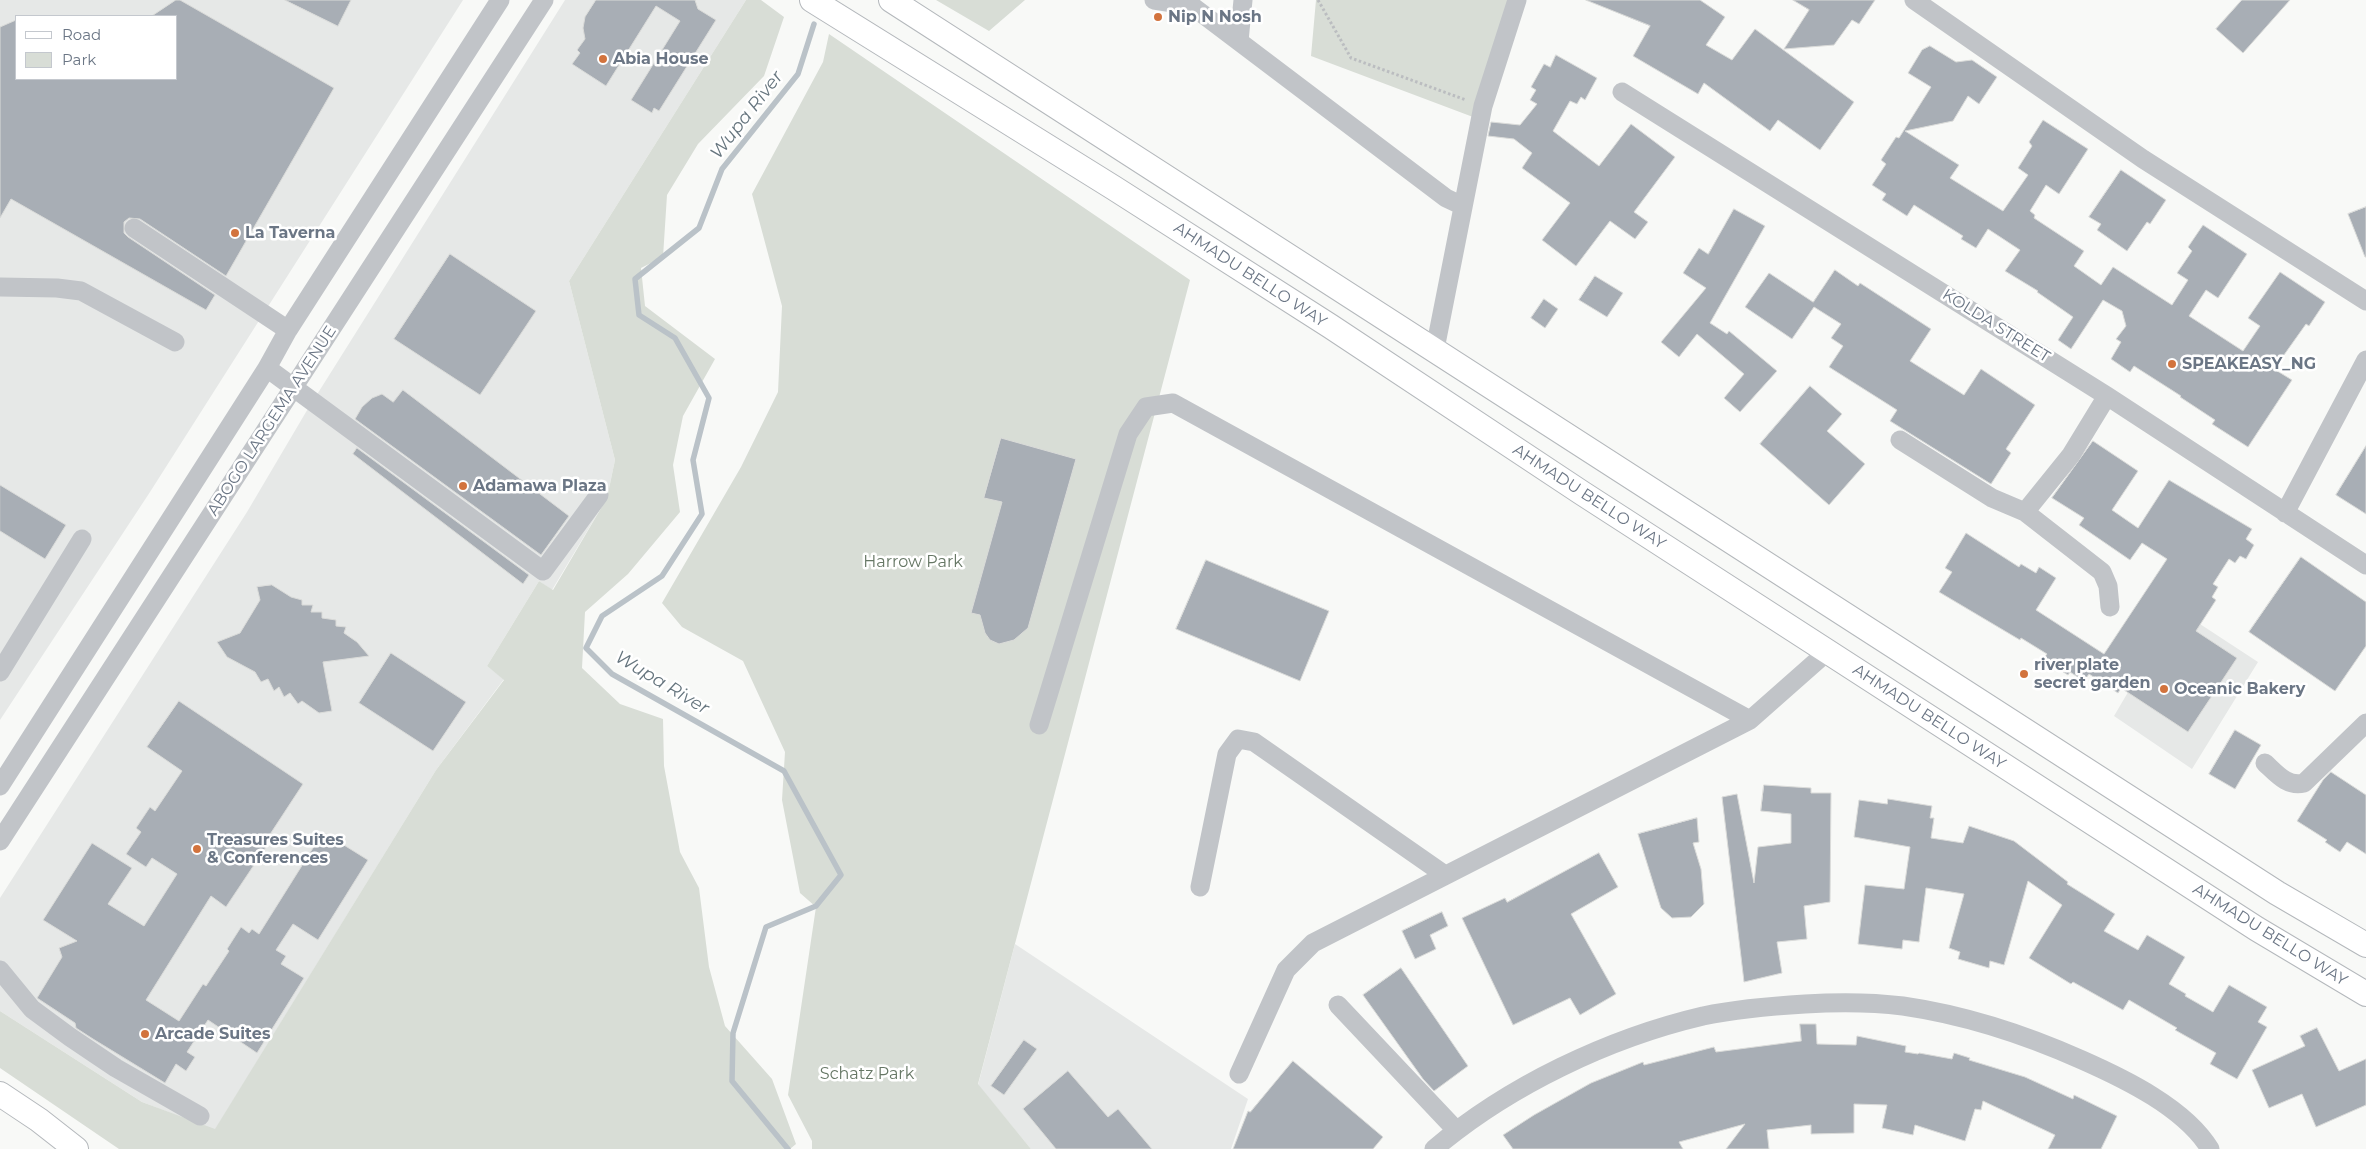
<!DOCTYPE html>
<html>
<head>
<meta charset="utf-8">
<style>
  body { margin:0 }
  #map { position:relative; width:2366px; height:1149px; overflow:hidden; background:#f8f9f7; font-family:Montserrat,sans-serif }
  canvas { display:block }
  .legend { position:absolute; left:15px; top:15px; width:162px; height:65px; box-sizing:border-box; background:#fff; border:1px solid #c4c8ce; margin:0; padding:6px 9px; list-style:none; font-size:15px; color:#6b7685 }
  .legend li { display:flex; align-items:center; gap:10px; height:25px }
  .legend b { width:25px; border:1px solid #c4c8ce }
</style>
</head>
<body>
<div id="map">
<canvas width="2366" height="1149"></canvas>
<ul class="legend">
<li><b style="height:6px;background:#fff"></b>Road</li>
<li><b style="height:14px;background:#d8ddd6"></b>Park</li>
</ul>
</div>
<script>
const g = document.querySelector('canvas').getContext('2d');
g.lineJoin = 'round';
function fill(path, color) { g.fillStyle = color; g.fill(path, 'evenodd'); }
function trace(path, color, width, dash) { g.strokeStyle = color; g.lineWidth = width; g.lineCap = dash ? 'butt' : 'round'; g.setLineDash(dash || []); g.stroke(path); }
function drawText(font, color, halo, rows, align = 'center') {
  g.font = font + ' Montserrat,sans-serif'; g.lineWidth = 5; g.setLineDash([]); g.textBaseline = 'middle'; g.strokeStyle = halo; g.fillStyle = color; for (const [text, x, y, turn = 0] of rows) {
    g.save(); g.translate(x, y); g.rotate((+turn || 0) * Math.PI / 180); g.textAlign = isNaN(turn) ? turn : align; if (halo) g.strokeText(text, 0, 0); g.fillText(text, 0, 0); g.restore();
  }
}
fill(new Path2D(`
  M0 0H463L150 492 0 720ZM16 16H176V79H16Z
  M565 0H746L569 281 615 460 607 498 552 590 539 581 487 666 504 679 436 770 215 1130 142 1102 0 1011V898L247 512 306 412Z
  M2177 609 2258 662 2192 769 2114 716Z
  M1015 944 1248 1099 1231 1149H1031L978 1085Z`), '#e6e8e7');
fill(new Path2D(`
  M746 0H761L784 17 764 76 698 144 667 195 663 257 641 268 645 306 715 359 683 416 673 465 680 512 628 574 585 612 582 668 620 704 663 719 664 766 680 852 699 888 709 967 725 1026 772 1079 796 1144 790 1149H119L0 1068V1011L142 1102 215 1129 436 770 504 680 487 666 539 581 553 590 607 498 615 460 569 281Z
  M936 0H1025L989 31Z
  M1316 0H1509L1473 117 1311 56Z
  M829 34 1190 280 978 1084 1031 1149H812V1141L788 1095 816 907 800 893 782 800 785 752 743 661 682 627 662 603 741 467 778 392 782 306 752 194 823 62Z`), '#d8ddd6');
trace(new Path2D(`
  M788 1149 732 1081 733 1033 766 927 816 906 841 875 784 771 612 674 586 648 602 616 662 576 702 514 693 460 709 398 675 338 639 315 635 279 699 228 722 169 798 74 814 24`), '#bac2c8', 5.5);
const building = new Path2D(`
  M176 0H180L334 88 226 276 140 219 129 218 124 222V233L128 237 215 295 206 310 11 199 0 218V27L16 20V79H176V16H152Z
  M285 0H351L338 26Z
  M596 0H695L698 9 716 20 659 111 654 108 652 113 631 100 680 21 656 6 606 86 572 64 580 53 577 50 585 39 583 28 585 17Z
  M1586 0H1700L1725 17 1706 45 1732 60 1755 29 1854 102 1820 150 1778 120 1770 131 1704 83 1698 94 1633 56 1650 26Z
  M1793 0H1875L1859 24 1852 20 1834 45 1784 49 1809 10Z
  M2242 0H2290L2243 53 2216 29Z
  M1930 46 1956 62 1972 60 1997 77 1979 104 1968 96 1953 121 1905 131 1959 165 1950 178 2003 211 2028 175 2018 168 2032 146 2029 142 2043 120 2088 149 2059 194 2046 185 2030 211 2035 215 2034 218 2084 251 2074 266 2101 285 2113 267 2172 305 2188 280 2177 273 2192 251 2188 247 2203 225 2247 254 2218 298 2206 290 2189 316 2243 351 2260 326 2248 318 2280 272 2325 302 2309 326 2306 324 2274 369 2292 380 2248 447 2212 424 2215 420 2180 397 2181 396 2134 366 2130 372 2111 359 2121 342 2116 339 2126 326 2122 311 2103 300 2071 349 2058 340 2073 317 2037 292 2038 291 2005 271 2020 250 1988 229 1976 248 1961 239 1963 236 1914 205 1907 216 1882 200 1886 194 1872 185 1886 164 1881 160 1896 137 1899 138 1904 130 1931 87 1908 73 1922 50Z
  M1556 55 1597 78 1585 100 1581 97 1577 104 1570 101 1553 131 1599 166 1631 124 1675 157 1634 212 1648 222 1635 239 1610 221 1576 266 1542 240 1570 203 1522 168 1532 153 1514 139 1488 136 1491 122 1520 125 1537 104 1530 100 1536 90 1531 87 1544 64 1550 67Z
  M2121 170 2166 200 2150 224 2147 222 2127 251 2097 230 2101 224 2089 217Z
  M2366 207V257H2365L2348 214Z
  M1734 209 1765 226 1710 323 1727 334 1729 331 1777 371 1740 412 1724 398 1744 374 1697 334 1679 357 1661 342 1706 288 1683 273 1699 248 1708 254Z
  M450 254 536 311 480 395 394 339Z
  M1835 270 1858 286 1860 283 1931 329 1910 361 1964 395 1981 369 2035 405 2006 449 2011 453 1991 484 1890 421 1897 410 1829 367 1843 346 1831 338 1841 324 1814 307 1792 339 1745 307 1769 273 1813 302Z
  M1595 276 1623 293 1607 317 1579 300Z
  M1544 299 1558 309 1545 328 1531 318Z
  M1810 386 1842 414 1827 431 1865 464 1829 505 1760 444Z
  M403 390 569 516 541 555 355 419 362 407 372 398 382 394 393 402Z
  M1001 438 1076 459 1028 628 1014 640 999 644 990 640 985 633 980 615 971 613 1002 502 984 498Z
  M2093 441 2138 471 2112 510 2138 528 2169 480 2252 529 2246 539 2254 545 2246 559 2240 556 2235 563 2229 559 2213 584 2218 587 2212 597 2216 600 2196 631 2237 658 2188 732 2121 688 2118 693 2089 674 2084 681 2070 672 2068 675 2043 659 2047 654 2021 638 2020 640 1939 592 1952 572 1945 568 1966 533 2019 567 2021 564 2036 573 2039 567 2056 578 2036 610 2104 654 2167 559 2142 543 2130 560 2079 525 2084 518 2052 498Z
  M2366 446V514L2336 495Z
  M357 448 529 575 523 584 353 454Z
  M0 485 66 525 45 559 0 531Z
  M2301 557 2366 602V646L2335 691 2249 632Z
  M1206 560 1329 611 1300 681 1176 629Z
  M272 585 291 597 302 600V605H313L311 612H322V618L336 620V626L346 627 344 633 357 642 369 656 323 662 332 711 319 713 302 701 298 704 290 693 284 697 279 687 274 691 268 679 261 682 255 672 227 657 217 642 240 633 260 600 257 587Z
  M391 653 466 702 433 751 359 703Z
  M179 701 303 784 265 842 268 844 226 907 211 896 146 1000 179 1021 203 984 206 986 229 951 227 949 241 927 249 933 252 929 259 934 323 832 368 860 318 940 293 924 276 950 286 956 281 964 304 978 257 1053 208 1020 187 1052 195 1057 186 1071 176 1064 165 1083 93 1039 76 1028 75 1023 37 998 62 957 59 948 77 941 43 920 92 843 132 868 108 904 144 926 177 874 152 858 146 867 126 854 141 832 136 828 150 807 155 811 182 771 147 747Z
  M2235 730 2261 745 2235 789 2209 774Z
  M2331 772 2366 795V854L2347 842 2340 852 2325 842 2327 840 2297 821 2323 780Z
  M1764 785 1811 788V793H1831L1830 902 1804 906 1807 939 1777 942 1782 973 1744 982 1722 797 1737 794 1754 883 1758 847 1791 843V814L1761 811Z
  M1888 799 1932 806 1930 818H1934L1931 838 1963 843 1969 826 2014 841 2068 882 2067 884 2115 914 2104 931 2138 950 2147 935 2185 957 2169 984 2186 994 2185 996 2213 1012 2229 985 2267 1007 2258 1022 2267 1027 2237 1079 2210 1064 2216 1053 2175 1030 2177 1028 2129 1000 2123 1010 2073 982 2071 984 2029 958 2062 905 2028 881 2004 965 1990 961 1989 968 1958 959 1960 952 1949 948 1964 894 1926 888 1919 942 1903 940 1902 949 1858 944 1865 885 1904 889 1910 847 1854 837 1859 800 1887 804Z
  M1697 818 1699 842 1693 843 1701 869 1704 904 1691 917 1672 918 1661 908 1659 902 1638 834Z
  M1599 853 1618 887 1571 914 1616 994 1580 1015 1570 998 1513 1025 1462 918 1505 898 1507 902Z
  M1442 912 1448 926 1430 935 1436 949 1415 959 1402 931Z
  M1401 968 1468 1066 1434 1091 1423 1079 1363 995Z
  M1800 1024H1816L1817 1044 1856 1045 1857 1036 1906 1046 1905 1052 1918 1054 1919 1053 1952 1059 1954 1053 1970 1058 1969 1060 2025 1077 2073 1099 2074 1095 2117 1116 2101 1149H2048L2055 1135 1983 1101 1981 1110 1975 1109 1965 1141 1915 1125 1913 1135 1882 1128 1887 1105 1854 1104V1133L1811 1134V1125L1767 1130 1769 1149H1726L1745 1124 1679 1142 1683 1149H1513L1503 1135 1534 1115 1591 1083 1643 1062 1644 1065 1714 1047 1716 1052 1801 1041Z
  M2317 1028 2339 1071 2366 1059V1105L2316 1127 2302 1094 2269 1108 2252 1070 2305 1046 2300 1036Z
  M1024 1040 1037 1049 1004 1095 991 1086Z
  M1293 1061 1383 1137 1373 1149H1233L1248 1111 1250 1112Z
  M1068 1071 1108 1117 1118 1109 1152 1149H1056L1023 1109Z`);
fill(building, '#a8aeb5');
trace(building, '#dadbd9', 1);
const major = new Path2D(`
  M812 0 1114 188 1330 326 1582 493 2257 929 2366 994
  M891 0 2277 893 2366 945
  M0 1094 39 1120 76 1149`);
trace(major, '#b4b8bc', 26);
trace(new Path2D(`
  M1318 0 1351 58 1466 100`), '#bbbdc0', 3, [2.5, 2.5]);
trace(new Path2D(`
  M1154 0 1192 6 1446 198 1463 206
  M1914 0 2143 159 2366 301
  M1239 41 1243 0
  M1622 92 2107 396 2366 565
  M134 228 288 330
  M0 287 57 288 81 291 175 342
  M1435 349 1483 106 1517 0
  M267 368 543 571 599 495
  M2107 396 2071 455 2025 512 2102 572 2108 586 2110 607
  M1900 440 1992 498 2025 512
  M2285 513 2366 360
  M0 672 82 539
  M1039 725 1128 434 1146 407 1173 403 1750 720
  M2265 763C2277 774 2287 787 2304 783L2366 723
  M0 786 267 368 288 330 500 0
  M0 841 544 0
  M1200 887 1227 754 1238 739 1254 742 1445 875
  M0 970 32 1009 70 1037 116 1068 200 1116
  M1338 1005 1456 1130
  M1239 1074 1286 970 1313 943 1750 720 1827 652
  M1434 1149C1508 1086 1609 1038 1703 1016 1737 1009 1771 1006 1805 1004 1837 1002 1871 1002 1903 1006 1965 1015 2026 1035 2082 1060 2125 1079 2185 1108 2210 1149`), '#c1c4c8', 19);
trace(major, '#fff', 24);
for (const [x, y, r, color] of [
  [1158,17,5,"#d2733d"],
  [603,59,5,"#d2733d"],
  [235,233,5,"#d2733d"],
  [2172,364,5,"#d2733d"],
  [463,486,5,"#d2733d"],
  [2024,674,5,"#d2733d"],
  [2164,689,5,"#d2733d"],
  [197,849,5,"#d2733d"],
  [145,1034,5,"#d2733d"]
]) { const dot = new Path2D(); dot.arc(x, y, r, 0, 2 * Math.PI); g.fillStyle = color; g.fill(dot); trace(dot, '#fff', 2); }
drawText('bold 16px', '#6b7685', '#fff', [
  ["Nip N Nosh",1168,17],
  ["Abia House",613,59],
  ["La Taverna",245,233],
  ["SPEAKEASY_NG",2182,364],
  ["Adamawa Plaza",473,486],
  ["river plate",2034,665],
  ["secret garden",2034,683],
  ["Oceanic Bakery",2174,689],
  ["Treasures Suites",207,840],
  ["& Conferences",207,858],
  ["Arcade Suites",155,1034]
], 'left');
drawText('16px', '#6b7685', '#fff', [
  ["AHMADU BELLO WAY",1250,275,33],
  ["KOLDA STREET",1996,326,32],
  ["ABOGO LARGEMA AVENUE",272,421,-57],
  ["AHMADU BELLO WAY",1589,497,33],
  ["AHMADU BELLO WAY",1929,717,33],
  ["AHMADU BELLO WAY",2270,935,32]
]);
drawText('16px', '#667765', '#fff', [
  ["Harrow Park",913,562],
  ["Schatz Park",867,1074]
]);
drawText('italic 18px', '#67767f', '#fff', [
  ["Wupa River",747,115,-52],
  ["Wupa River",662,683,31]
]);
</script>
</body>
</html>
